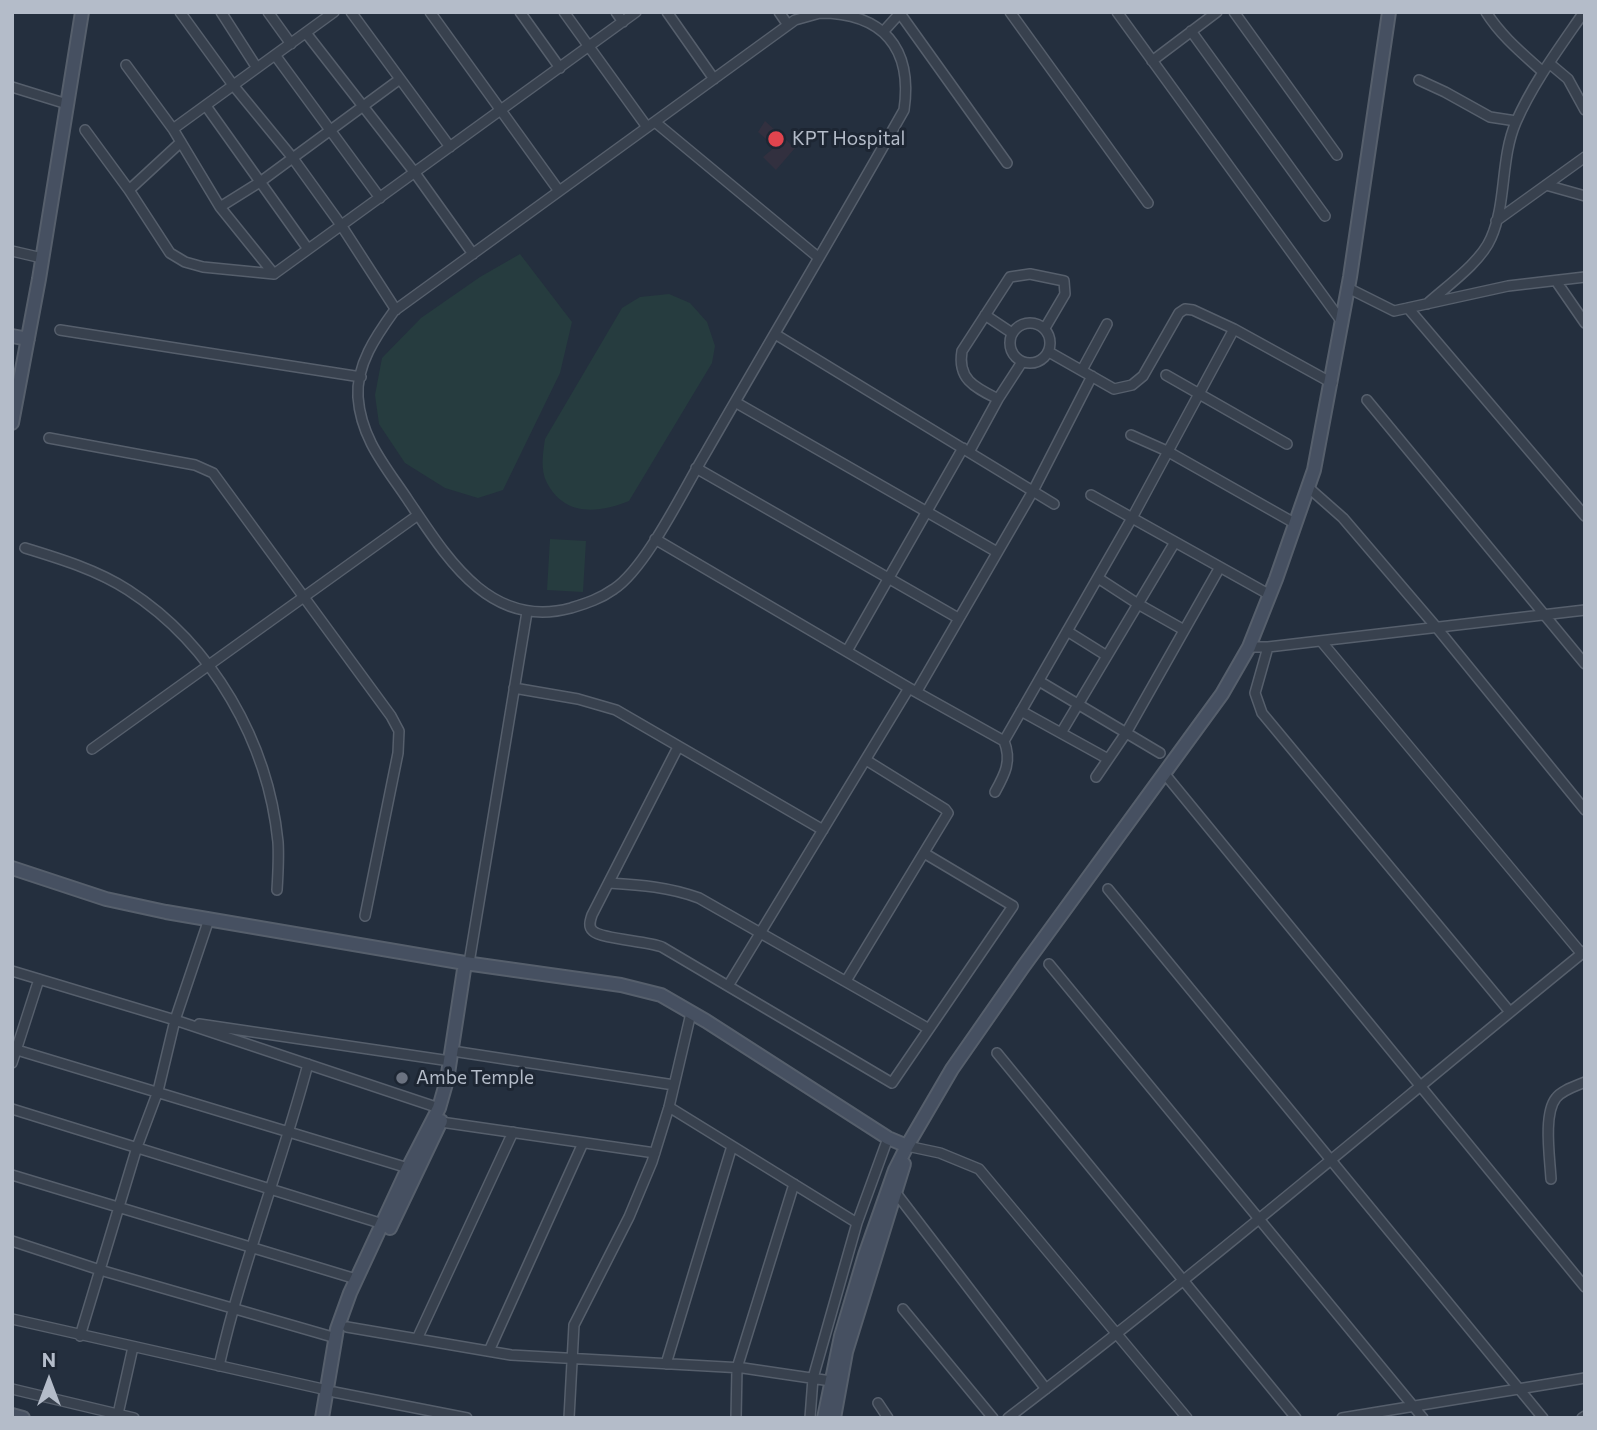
<!DOCTYPE html>
<html>
<head>
<meta charset="utf-8">
<style>
  body { margin:0 }
  #map { position:relative; width:1597px; height:1430px; overflow:hidden; background:#242f3e; font-family:Commissioner,sans-serif }
  canvas { display:block }
  .frame { position:absolute; inset:0; border:14px solid #b4bcc9; pointer-events:none }
  .north { position:absolute; left:14px; top:1346px; width:70px; height:70px; -webkit-text-stroke:5px #1d2633; paint-order:stroke; rotate:0deg; font-size:19px; font-weight:700; line-height:28px; text-align:center; color:#b4bcc9 }
  .north::after { content:''; display:block; margin:auto; width:24px; height:32px; background:#b4bcc9; clip-path:polygon(50% 0,100% 100%,50% 72%,0 100%) }
</style>
</head>
<body>
<div id="map">
<canvas width="1597" height="1430"></canvas>
<div class="frame"></div>
<div class="north">N</div>
</div>
<script>
const g = document.querySelector('canvas').getContext('2d');
g.lineJoin = 'round';
function fill(path, color) { g.fillStyle = color; g.fill(path, 'evenodd'); }
function trace(path, color, width, dash) { g.strokeStyle = color; g.lineWidth = width; g.lineCap = dash ? 'butt' : 'round'; g.setLineDash(dash || []); g.stroke(path); }
function drawText(font, color, halo, rows, align = 'center') {
  g.font = font + ' Commissioner,sans-serif'; g.lineWidth = 6; g.setLineDash([]); g.textBaseline = 'middle'; g.strokeStyle = halo; g.fillStyle = color; for (const [text, x, y, turn = 0] of rows) {
    g.save(); g.translate(x, y); g.rotate((+turn || 0) * Math.PI / 180); g.textAlign = isNaN(turn) ? turn : align; if (halo) g.strokeText(text, 0, 0); g.fillText(text, 0, 0); g.restore();
  }
}
fill(new Path2D(`
  M765 121 795 148 776 170 763 157 775 147 758 132Z`), '#32303f');
fill(new Path2D(`
  M520 254 572 322 560 373 503 490 478 498 445 488 405 463 379 424 375 395 382 358 421 318 480 277Z
  M669 294 690 303 707 322 715 346 712 363 629 501C599 513 565 517 547 483 540 470 543 453 545 439L622 308 640 297Z
  M550 539 586 541 583 592 547 590Z`), '#263c3f');
const street = new Path2D(`
  M180 12 233 85 292 157 341 225 396 310
  M221 12 257 68
  M268 12 291 44
  M351 12 450 147
  M430 12 559 191
  M520 12 560 68
  M564 12 647 127
  M616 12 623 22
  M667 12 714 79
  M779 12 788 25
  M899 12 1007 163
  M1010 12 1148 203
  M1117 12 1342 322
  M1234 12 1337 155
  M1486 12C1501 36 1522 53 1543 72
  M820 13C883 13 913 48 904 110 839 225 771 339 705 454 684 489 646 568 614 589 600 599 587 603 571 608 490 630 447 558 408 500 386 467 361 439 358 397 356 365 376 336 394 311L795 20Z
  M1191 31 1325 216
  M883 32 901 12
  M306 33 415 173 473 254
  M275 55 380 198
  M1152 61 1217 12
  M1549 63 1568 79 1585 110
  M126 65 173 129 334 12
  M1419 80 1445 92 1490 117 1516 121
  M12 87 67 104
  M206 106 308 249
  M655 122 819 258
  M173 129 220 207 260 182 400 79
  M85 130 129 190 170 253 185 262 203 267 274 274 636 12
  M1546 185 1585 196
  M129 190 181 142
  M220 207 274 274
  M1496 221 1585 157
  M12 251 42 258
  M1556 281 1585 323
  M1348 288 1394 311 1508 286 1585 277
  M1427 304C1447 286 1481 262 1491 238 1507 202 1500 159 1516 122 1533 83 1560 47 1584 12
  M1408 308 1585 516
  M985 315 1012 333
  M1010 343a20 20 0 1 1 40 0a20 20 0 1 1-40 0Z
  M60 330 361 377
  M775 334 1054 504
  M1049 352 1114 389 1132 385 1143 376 1179 313 1185 309 1193 310 1234 329 1332 383
  M1022 362 998 399C976 388 957 380 962 351L1010 277 1030 274 1064 281 1065 294 1045 328
  M1082 370 1107 324
  M1166 375 1287 444
  M1367 400 1585 664
  M735 402 997 552
  M1131 435 1167 451 1296 524
  M49 438 195 465 213 473 391 716 399 731 398 753 365 916
  M969 452 998 399
  M696 468 958 618
  M1309 488 1343 518 1437 628 1585 810
  M1091 495 1270 595
  M655 539 909 688 1004 741C1012 761 1005 774 995 792
  M25 548C61 559 97 570 128 590 213 645 268 742 278 842 279 858 278 874 277 890
  M1098 578 1138 604 1184 630
  M1067 631 1107 656
  M1321 641 1581 953
  M1249 647H1268L1585 610
  M1268 647 1255 693 1262 713 1510 1012
  M847 651 963 448
  M1039 681 1160 753
  M514 688 578 699 616 710 823 830
  M917 691 1033 491 1092 376
  M1021 711 1108 759
  M1061 733 1175 542
  M1004 741 1132 518 1234 329
  M678 747 592 915C590 921 588 927 593 931 601 939 647 941 662 947L892 1083 1013 906 924 853
  M92 749 418 515
  M1164 773 1585 1287
  M1096 777 1126 733 1220 567
  M609 883C641 885 669 887 699 898L929 1029
  M1108 889 1543 1418
  M469 963 527 612
  M1049 964 1423 1418
  M12 971 175 1020 439 1108
  M846 981 948 813 945 809 866 760
  M728 986 909 688
  M199 1024 450 1061
  M17 1050 408 1168
  M459 1052 674 1085
  M997 1053 1296 1418
  M12 1063 39 979
  M669 1107 857 1223
  M12 1109 383 1224
  M441 1122 655 1153
  M907 1146 940 1153 979 1169 1187 1418
  M12 1175 356 1279
  M1551 1179C1550 1159 1543 1114 1556 1098 1562 1090 1576 1086 1585 1082
  M896 1193 1046 1389
  M12 1241 100 1270 336 1338
  M903 1309 993 1418
  M12 1319 327 1390
  M347 1327 511 1355 743 1368 831 1381
  M80 1336 137 1147 158 1091 175 1020 209 919
  M417 1339 513 1132
  M489 1351 583 1143
  M666 1364 732 1146
  M219 1366C242 1264 281 1166 308 1064
  M12 1389 134 1418
  M334 1392 467 1418
  M878 1403 888 1418
  M118 1414 133 1347
  M569 1418 574 1325 629 1217 652 1162 669 1107 691 1013
  M736 1418 737 1368 794 1184
  M810 1418 813 1378 857 1223 888 1138
  M1008 1418C1205 1268 1393 1107 1585 951
  M1342 1418 1585 1378
  M1582 1418 1585 1416`);
const secondary = new Path2D(`
  M12 336 28 339
  M12 423 39 279 82 12
  M12 868 106 899 166 912 465 963 621 985 661 995 706 1021 888 1138 907 1146
  M390 1228 441 1121
  M12 1415 23 1418
  M322 1418 337 1329 350 1293 408 1168 439 1108 447 1080 465 963
  M824 1418 841 1336 865 1255 895 1170 907 1146 952 1069 1023 967 1222 694 1249 647 1276 579 1314 470 1350 277 1389 12
  M834 1418 846 1352 904 1164`);
trace(street, '#565f6c', 12);
trace(secondary, '#565f6c', 16);
trace(street, '#38414e', 9);
trace(secondary, '#465061', 12);
for (const [x, y, r, color] of [
  [776,139,9,"#e0444e"],
  [402,1078,7,"#6b7280"]
]) { const dot = new Path2D(); dot.arc(x, y, r, 0, 2 * Math.PI); g.fillStyle = color; g.fill(dot); trace(dot, '#1d2633', 2.5); }
drawText('19px', '#b4bcc9', '#1d2633', [
  ["KPT Hospital",792,139],
  ["Ambe Temple",416,1078]
], 'left');
</script>
</body>
</html>
